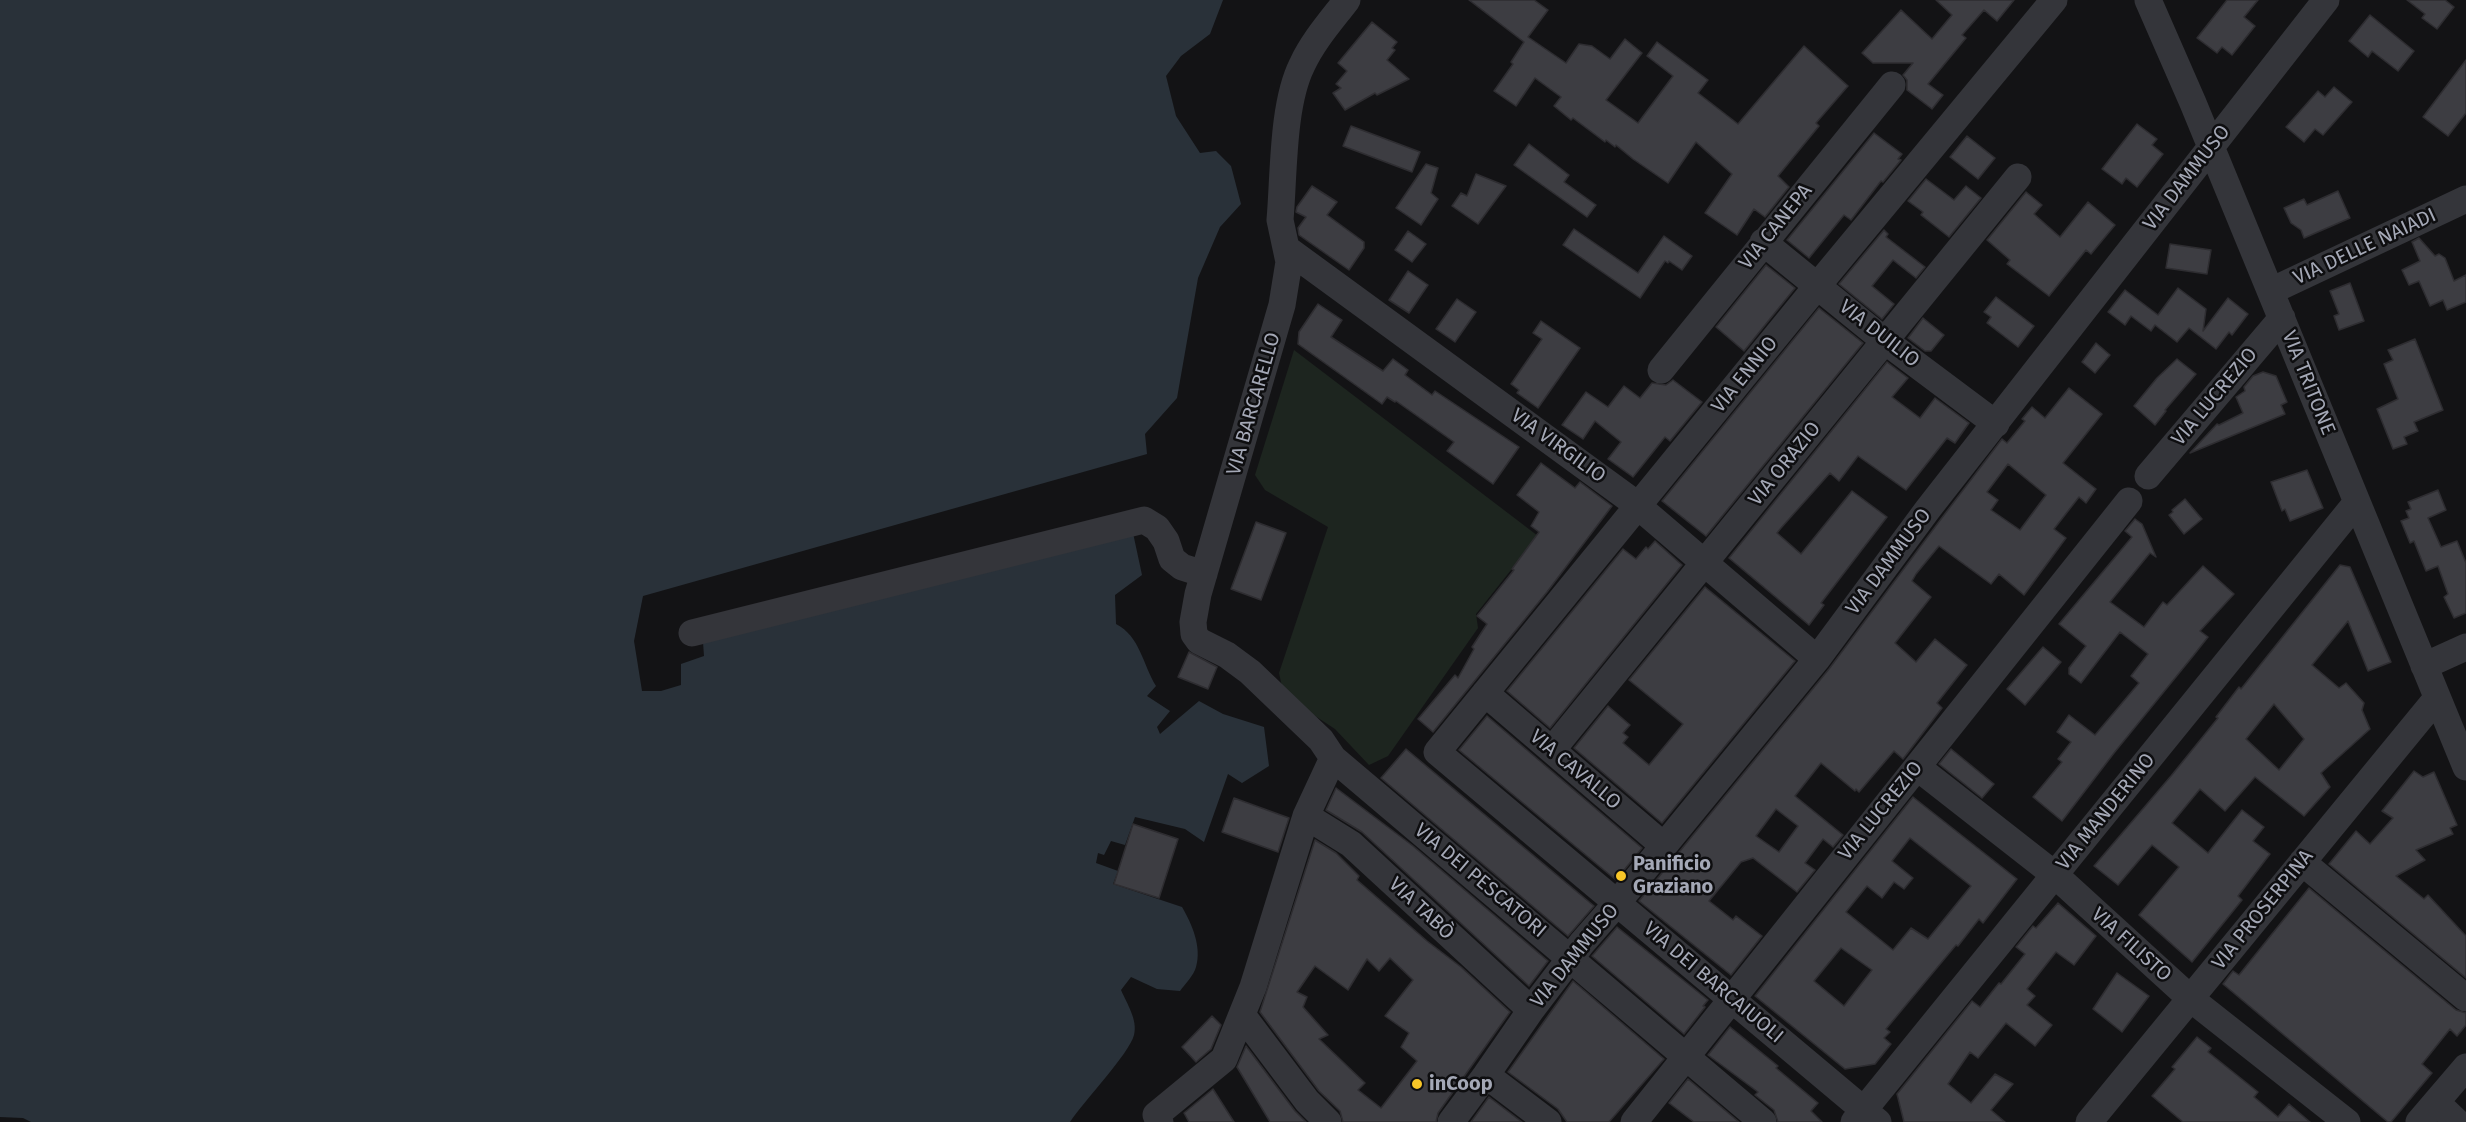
<!DOCTYPE html>
<html>
<head>
<meta charset="utf-8">
<style>
  body { margin:0 }
  canvas { display:block; background:#131315 }
</style>
</head>
<body>
<canvas width="2466" height="1122"></canvas>
<script>
const g = document.querySelector('canvas').getContext('2d');
g.lineJoin = 'round';
function fill(path, color) { g.fillStyle = color; g.fill(path, 'evenodd'); }
function trace(path, color, width, dash) { g.strokeStyle = color; g.lineWidth = width; g.lineCap = dash ? 'butt' : 'round'; g.setLineDash(dash || []); g.stroke(path); }
function drawText(font, color, halo, rows, align = 'center') {
  g.font = font + ' "Fira Sans",sans-serif'; g.lineWidth = 5; g.setLineDash([]); g.textBaseline = 'middle'; g.strokeStyle = halo; g.fillStyle = color; for (const [text, x, y, turn = 0] of rows) {
    g.save(); g.translate(x, y); g.rotate((+turn || 0) * Math.PI / 180); g.textAlign = isNaN(turn) ? turn : align; if (halo) g.strokeText(text, 0, 0); g.fillText(text, 0, 0); g.restore();
  }
}
fill(new Path2D(`
  M1294 350 1538 536 1476 614 1478 628 1388 756 1369 765 1335 729 1300 706 1283 691 1279 673 1328 527 1265 490 1255 475Z`), '#1d251f');
fill(new Path2D(`
  M0 0H1223L1210 34 1181 56 1166 76 1176 116 1200 153 1216 151 1231 166 1241 204 1220 227 1198 278 1177 398 1145 434 1147 454 643 596 634 641 642 691H661L681 685V664L704 656 703 642 1133 533 1142 575 1115 595 1116 624C1140 636 1143 665 1156 686L1147 696 1170 711 1157 727 1160 734 1199 701 1223 714 1264 727 1269 766 1242 783 1228 774 1204 842 1185 829 1135 817 1125 845 1111 841 1104 855 1098 853 1096 863 1118 871 1113 884 1182 907C1192 924 1202 947 1196 967 1194 975 1185 984 1180 991L1157 989 1131 977 1121 990C1127 1004 1138 1020 1134 1035 1129 1054 1084 1101 1070 1122H31L23 1118 0 1117Z`), '#293139');
const building = new Path2D(`
  M1469 0H1534L1548 10 1528 37 1566 63 1579 44 1592 46 1610 59 1625 39 1642 53 1606 100 1638 123 1673 76 1647 56 1657 42 1708 80 1698 93 1738 124 1804 46 1848 86 1816 123 1819 126 1778 176 1789 187 1765 217 1754 209 1737 235 1705 213 1732 174 1696 142 1668 183 1633 159 1616 145 1615 147 1606 140 1605 142 1573 118 1571 120 1554 106 1561 97 1535 78 1516 106 1494 91 1513 64 1511 62 1524 42Z
  M1936 0H2014L1997 21 1984 10 1962 35 1966 38 1928 84 1943 95 1932 109 1907 90V80L1903 75 1913 63H1873L1862 53 1901 10 1932 39 1952 15Z
  M2227 0H2258L2244 17 2255 26 2232 55 2222 47 2217 53 2197 38Z
  M2407 0H2445L2454 7 2437 29 2422 18 2425 14Z
  M2370 15 2414 51 2398 71 2372 51 2368 57 2349 41Z
  M1372 22 1397 42 1392 48 1395 50 1387 60 1409 79 1377 95 1375 93 1345 110 1333 93 1341 88 1336 84 1347 71 1338 63Z
  M2466 60V113L2448 136 2423 117Z
  M2334 87 2352 102 2323 135 2315 129 2304 142 2286 127 2318 91 2325 97Z
  M2137 124 2157 139 2152 145 2163 154 2137 187 2126 178 2122 184 2102 169Z
  M1351 126 1420 152 1412 172 1343 146Z
  M1874 133 1902 154 1898 159 1901 160 1883 182 1881 181 1851 220 1844 215 1809 258 1787 240Z
  M1967 136 1995 158 1978 179 1950 157Z
  M1529 144 1569 175 1564 182 1596 205 1587 217 1514 165Z
  M1426 164 1438 168 1431 193 1438 199 1421 225 1396 208Z
  M1476 174 1506 186 1478 224 1452 206 1461 193 1467 196Z
  M1926 179 1954 200 1966 186 1981 198 1949 237 1921 215 1923 212 1908 201Z
  M1312 186 1337 202 1327 215 1364 242V248L1349 270 1299 235 1298 228 1306 217 1296 212 1297 207Z
  M2338 191 2350 218 2304 238 2301 230 2291 223 2284 208 2304 199 2307 205Z
  M2026 192 2042 205 2034 214 2060 237 2088 202 2115 225 2091 254 2086 250 2049 296 2007 264 2010 260 1987 240Z
  M1574 229 1638 273 1664 236 1692 256 1682 270 1669 261 1668 263 1665 261 1640 298 1563 245Z
  M1884 230 1888 234 1886 237 1925 267 1916 278 1893 260 1872 286 1894 304 1882 319 1839 284Z
  M1408 231 1426 244 1412 262 1395 250Z
  M2419 238 2435 256 2439 254 2445 258 2454 281 2466 275V302L2447 310 2443 300 2430 306 2419 281 2409 285 2402 270 2420 261 2412 242Z
  M2170 244 2211 250 2207 274 2166 268Z
  M1766 265 1795 288 1744 351 1716 327Z
  M1408 271 1428 285 1409 313 1389 300Z
  M2350 283 2364 321 2339 330 2334 316 2339 314 2330 291Z
  M2178 288 2206 309 2203 331 2228 298 2248 314 2232 335 2229 332 2216 349 2189 328 2177 342 2155 325 2151 331 2131 316 2125 325 2108 312 2125 290 2158 315Z
  M1996 297 2034 326 2018 347 1987 323 1991 317 1984 312Z
  M1457 299 1476 312 1455 342 1436 329Z
  M1318 304 1342 320 1331 337 1383 371 1393 359 1408 370 1405 375 1432 395 1435 391 1519 447 1493 484 1447 451 1454 442 1396 401 1395 402 1387 397 1382 404 1298 344 1299 332Z
  M1819 308 1863 343 1706 536 1662 501Z
  M1923 318 1944 335 1931 351H1925L1908 338Z
  M1541 321 1580 348 1538 408 1517 393 1519 390 1511 384 1542 339 1533 333Z
  M2415 339 2443 410 2414 422 2418 431 2404 437 2407 444 2393 449 2377 409 2398 399 2384 364 2393 360 2388 350Z
  M2096 343 2110 355 2095 373 2082 362Z
  M2177 359 2196 374 2165 410 2166 411 2155 425 2134 406 2157 378Z
  M1887 362 1908 378 1892 397 1920 418 1935 398 1969 423 1955 443 1947 438 1906 490 1858 456 1839 481 1830 473 1781 528 1777 533 1801 554 1852 491 1887 517 1821 603 1824 605 1809 625 1729 558Z
  M2263 372 2276 376 2287 402 2281 405 2285 414 2190 453 2217 424 2219 425 2243 413 2236 397 2245 391 2244 387 2253 376Z
  M1673 380 1702 402 1670 441 1665 437 1633 477 1608 459 1621 442 1595 421 1583 439 1562 425 1586 392 1608 407 1624 386 1640 398 1652 383 1666 385Z
  M2069 388 2102 414 2063 463 2096 489 2086 503 2079 497 2054 529 2066 538 2024 595 1999 574 1991 584 1939 546 1916 574 1912 581 1931 597 1895 643 1916 662 1935 639 1967 665 1937 703 1942 708 1903 759 1894 751 1859 792 1856 789 1855 791 1821 763 1795 796 1843 835 1833 847 1823 839 1805 863 1815 870 1797 892 1753 858 1741 862 1709 901 1733 920 1736 916 1762 936 1731 975 1639 901 1829 669 1941 519 2002 439 2007 443 2025 421 2022 419 2032 407 2045 418ZM2008 464 2046 495 2020 530 1991 510 1998 500 1987 492ZM1776 809 1798 826 1779 852 1756 836Z
  M1541 463 1575 488 1580 482 1612 506 1547 592 1433 732 1418 719 1455 675 1458 678 1474 649 1472 647 1487 624 1477 616 1514 570 1512 569 1539 532 1531 526 1539 512 1517 495Z
  M2307 470 2323 508 2290 521 2285 509 2282 511 2271 482Z
  M2438 490 2446 510 2428 518 2441 547 2457 541 2466 563V613L2454 618 2444 597 2448 594 2438 566 2426 571 2414 541 2410 543 2401 521 2409 518 2406 511 2411 509 2408 502Z
  M2185 499 2202 519 2184 534 2169 515 2173 512 2172 510Z
  M2135 519 2142 524 2156 557 2150 553 2110 602 2144 627 2163 602 2167 605 2203 566 2234 594 2200 631 2208 637 2193 656 2114 753 2062 821 2033 797 2062 762 2058 759 2071 742 2057 732 2069 715 2095 735 2139 683 2131 676 2148 654 2120 632 2081 683 2069 674V668L2086 646 2059 624 2132 537 2125 531Z
  M1256 522 1286 533 1261 600 1231 589Z
  M1655 541 1682 565 1550 728 1507 691 1623 549 1636 559 1646 547 1648 549Z
  M2340 565 2350 567 2391 662 2368 671 2348 621 2312 665 2339 688 2346 683 2364 703 2362 710 2370 729 2321 773 2330 787 2304 816 2255 777 2225 811 2200 789 2172 823 2208 853 2242 810 2264 827 2253 841 2270 854 2238 896 2242 900 2192 962 2139 915 2179 867 2152 845 2118 885 2094 866 2171 776 2218 718 2216 717 2239 687 2241 689ZM2274 704 2304 739 2279 770 2246 739Z
  M1705 587 1795 661 1662 823 1574 748 1608 706 1630 725 1623 733 1628 737 1623 743 1649 765 1683 724 1629 680Z
  M2043 647 2061 662 2025 705 2007 689Z
  M1189 652 1217 667 1208 689 1178 677Z
  M1487 716 1642 848 1616 880 1459 750Z
  M1406 749 1594 906 1568 936 1381 778Z
  M1951 749 1994 784 1982 798 1939 764Z
  M2414 771 2423 777 2434 772 2457 825 2450 828 2453 834 2416 850 2425 860 2396 876 2424 899 2428 895 2466 936V978L2329 864 2356 831 2370 844 2393 818 2382 811Z
  M1336 788 1413 846 1548 961 1529 986 1362 832 1326 810Z
  M1913 797 2017 879 1983 923 1979 919 1958 946 1956 945 1886 1029 1890 1032 1884 1038 1891 1044 1875 1064 1845 1069 1755 996ZM1910 838 1971 886 1928 939 1911 928 1893 950 1846 912 1867 886 1882 898 1894 882 1904 889 1913 878 1892 861ZM1841 948 1872 970 1844 1006 1814 981Z
  M1234 798 1289 818 1278 852 1222 832Z
  M1133 824 1178 839 1159 898 1114 884Z
  M1315 840 1336 853 1359 876 1357 880 1427 941 1461 967 1510 1012 1438 1113 1436 1122H1343L1340 1111 1319 1091 1260 1012ZM1390 958 1413 980 1385 1016 1409 1033 1401 1047 1417 1061 1381 1108 1358 1090 1365 1083 1319 1039 1328 1035 1303 1007 1307 997 1297 992 1315 966 1348 990 1367 959 1379 971Z
  M2309 888 2456 1010 2466 1013V1025L2457 1036 2450 1029 2422 1064 2432 1073 2391 1122H2388L2223 984 2233 971 2239 975Z
  M2058 903 2096 936 2074 965 2056 952 2027 989 2035 996 2027 1005 2052 1025 2035 1046 2006 1023 1978 1058 1970 1052 1948 1084 1971 1103 1995 1074 2013 1084 1991 1110 2005 1122H1904L1897 1094 1972 1001 1980 1007 1999 983 2001 984 2025 954 2016 947 2033 926 2036 928Z
  M1617 927 1708 1000 1703 1006 1705 1007 1684 1034 1592 956Z
  M2117 973 2149 996 2122 1032 2093 1009Z
  M1573 981 1664 1059 1609 1122H1567L1558 1109 1508 1072Z
  M1212 1016 1221 1025 1211 1049 1196 1062 1182 1047Z
  M1730 1027 1778 1066 1776 1068 1818 1103 1811 1111 1822 1122H1778L1774 1110 1755 1095 1758 1092 1708 1055Z
  M2197 1037 2211 1048 2208 1052 2258 1092 2254 1097 2278 1117 2289 1104 2310 1122H2183L2152 1096 2175 1069 2172 1067Z
  M1246 1046 1295 1111 1306 1122H1270L1237 1067Z
  M1688 1079 1739 1122H1694L1669 1103Z
  M1213 1089 1234 1122H1189L1184 1113Z
  M1489 1097 1522 1122H1471Z`);
fill(building, '#3d3d42');
trace(building, '#2e2d31', 1.5);
trace(new Path2D(`
  M1347 0C1331 21 1313 41 1302 65 1282 105 1284 175 1280 220L1289 262 1282 305 1198 594 1193 622 1194 634 1199 641 1227 655 1250 672 1321 740 1333 758 1763 1122
  M2148 0 2193 103 2466 767
  M1763 242 1885 341 1996 424
  M1287 249 1632 501 1817 659
  M2271 291 2466 199
  M1661 370 1892 85
  M2148 476 2282 318
  M692 633 1144 520 1157 528 1166 541 1172 559 1182 567 1204 574
  M2424 666 2466 647
  M1485 693 1664 846
  M1552 750 2018 177
  M1917 767 2055 875 2191 999 2347 1122
  M1306 816 1351 844 1531 1010
  M2302 862 2466 998
  M1243 1016 1307 1101 1328 1122
  M1486 1075 1548 1122
  M2436 1102 2457 1122
  M1160 1122 1156 1115 1224 1059 1253 987 1306 816 1333 758
  M1451 1122 1486 1075 1531 1010 1582 943 1617 903 1817 659 1928 509 2326 0
  M1634 1122 2129 501
  M1854 1122 2357 502
  M1878 1122 1437 752 1818 285 2054 0
  M2089 1122 2437 698
  M2419 1122 2466 1067`), '#34353a', 27);
for (const [x, y, r, color] of [
  [1621,876,6,"#f8c628"],
  [1417,1084,6,"#f8c628"]
]) { const dot = new Path2D(); dot.arc(x, y, r, 0, 2 * Math.PI); g.fillStyle = color; g.fill(dot); trace(dot, '#0e0e10', 2); }
drawText('20px', '#a4a8b6', '#0e0e10', [
  ["VIA DAMMUSO",2187,178,-52],
  ["VIA CANEPA",1776,227,-51],
  ["VIA DELLE NAIADI",2365,247,-25],
  ["VIA DUILIO",1879,334,38],
  ["VIA ENNIO",1745,375,-51],
  ["VIA TRITONE",2308,383,68],
  ["VIA LUCREZIO",2215,397,-50],
  ["VIA BARCARELLO",1254,404,-74],
  ["VIA VIRGILIO",1558,446,36],
  ["VIA ORAZIO",1785,464,-51],
  ["VIA DAMMUSO",1889,562,-53],
  ["VIA CAVALLO",1575,770,40],
  ["VIA LUCREZIO",1881,811,-51],
  ["VIA MANDERINO",2106,812,-51],
  ["VIA DEI PESCATORI",1480,881,40],
  ["VIA TABÒ",1421,909,43],
  ["VIA PROSERPINA",2263,910,-51],
  ["VIA FILISTO",2131,945,42],
  ["VIA DAMMUSO",1575,956,-51],
  ["VIA DEI BARCAIUOLI",1713,983,40]
]);
drawText('bold 20px', '#a4a8b6', '#0e0e10', [
  ["Panificio",1633,864],
  ["Graziano",1633,887],
  ["inCoop",1429,1084]
], 'left');
</script>
</body>
</html>
